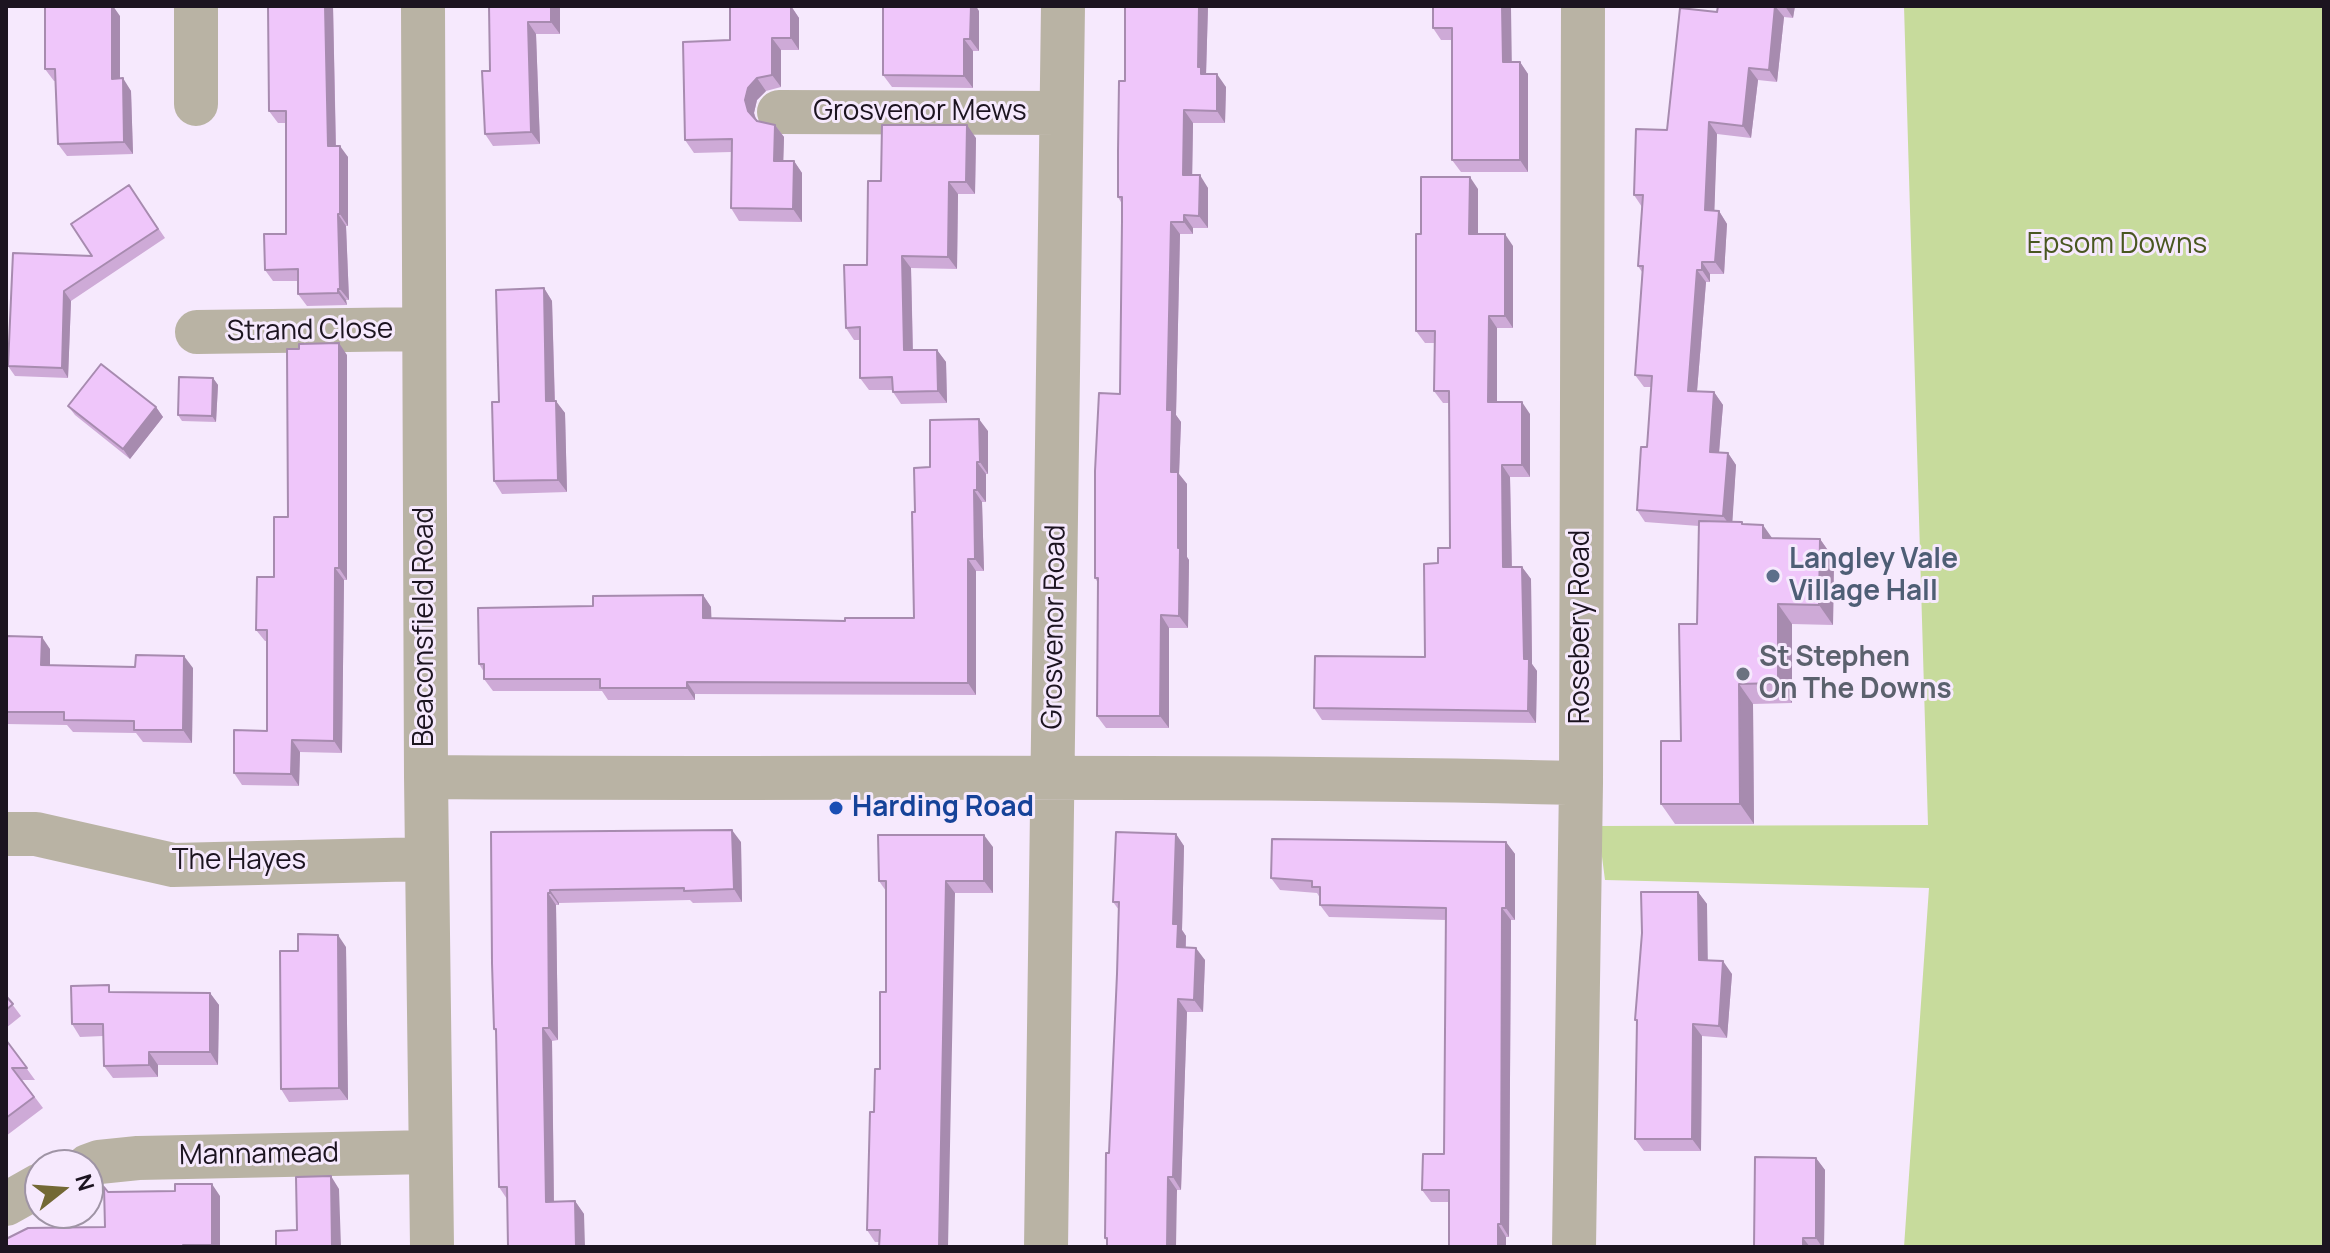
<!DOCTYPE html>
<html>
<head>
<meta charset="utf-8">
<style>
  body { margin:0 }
  #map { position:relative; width:2330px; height:1253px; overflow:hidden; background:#f6e9fd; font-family:Manrope,sans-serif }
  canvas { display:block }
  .frame { position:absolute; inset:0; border:8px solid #1c1420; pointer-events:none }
  .north { position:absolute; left:24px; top:1149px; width:80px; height:80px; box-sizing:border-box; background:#f6e9fd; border:2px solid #9f94a5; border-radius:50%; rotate:73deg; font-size:22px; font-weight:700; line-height:32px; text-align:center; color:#1c1420 }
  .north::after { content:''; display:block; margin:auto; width:28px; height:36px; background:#736835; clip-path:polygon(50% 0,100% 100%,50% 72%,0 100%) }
</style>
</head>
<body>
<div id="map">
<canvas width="2330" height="1253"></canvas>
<div class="frame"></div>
<div class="north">N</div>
</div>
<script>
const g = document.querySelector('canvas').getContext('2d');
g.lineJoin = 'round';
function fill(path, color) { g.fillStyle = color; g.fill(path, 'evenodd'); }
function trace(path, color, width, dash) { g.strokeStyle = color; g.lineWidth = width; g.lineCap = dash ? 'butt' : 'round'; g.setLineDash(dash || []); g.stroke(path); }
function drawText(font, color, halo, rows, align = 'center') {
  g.font = font + ' Manrope,sans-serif'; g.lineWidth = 6; g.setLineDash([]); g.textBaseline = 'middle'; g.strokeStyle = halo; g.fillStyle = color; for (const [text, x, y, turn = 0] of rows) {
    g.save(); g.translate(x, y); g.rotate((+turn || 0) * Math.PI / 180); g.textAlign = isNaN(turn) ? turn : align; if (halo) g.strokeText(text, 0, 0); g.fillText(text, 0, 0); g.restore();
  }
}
fill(new Path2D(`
  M1904 6H2324V1247H1904L1929 888 1605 880 1598 826 1928 825Z`), '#c7db9c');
trace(new Path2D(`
  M423 6 426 777 432 1247
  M196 104V6
  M779 112 1061 113
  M197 332 423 329
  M426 777C811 780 1196 774 1581 783
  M6 834H36L173 865 427 859
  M88 1166 99 1162 138 1158 430 1152
  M6 1204 40 1185
  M1046 1247 1063 6
  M1574 1247 1581 783 1583 6`), '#b9b3a4', 44);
fill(new Path2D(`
  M268 6H333L336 146 348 157V226H346L349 300H346L347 305 307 306 298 294V281H273L265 270 286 234V123H278L269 111Z
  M489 6H560V34H536L540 144 493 146 485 134 490 71Z
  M791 6 799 18V50H781V87L766 91 757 100 754 113 757 121 775 125 784 137 783 161H794L802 173V222L739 221 731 208V152L694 153 685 140 730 40Z
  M1125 6H1208L1206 74 1226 87 1225 123H1193L1192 175 1208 188V228H1193V234H1180L1176 415 1181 422 1179 474 1187 484V557L1189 560 1188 628H1169V728H1106L1097 716 1098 583 1095 578 1120 394 1122 204 1118 197 1125 81Z
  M1433 6H1517V8H1511V62H1520L1528 74V172H1461L1452 160V40H1441L1433 28Z
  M1718 6H1795L1793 18 1784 17 1777 82 1758 80 1751 138 1717 134 1714 211H1719L1727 224 1724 274H1710V282H1706L1697 391 1714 392 1723 405 1719 453H1728L1736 465 1732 521 1744 524 1772 538 1820 539 1834 559 1833 625 1792 624V703L1753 704 1754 824H1675L1661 804 1681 741 1697 624 1699 526 1645 522 1637 510 1647 447 1652 387H1644L1635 375 1642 272 1638 266 1642 207 1634 195 1667 130 1717 12Z
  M979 11V51H973V88L892 87 883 75Z
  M120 16V78L131 91 133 154 67 156 58 144 55 81H54L45 69Z
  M976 138 975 194H958L957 269 911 268 913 350H937L946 362 947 403 901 404 893 392 892 390H869L860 378V340H854L846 328 867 265 881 181Z
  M129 185 165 238 71 301 68 378 15 376 8 366 13 253 92 256Z
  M1478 189V234L1513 246V328H1497V402L1530 414V477H1510L1512 567H1522L1531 579 1532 664 1537 671 1536 723 1322 720 1314 708 1425 657 1438 563 1450 548 1449 403H1443L1434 391 1435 343H1425L1416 331 1421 234Z
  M544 288 552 301 555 401 565 413 567 492 502 494 494 481 499 402Z
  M347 355V580H344L342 753 300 752 299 786 242 785 234 773 267 731V641H265L256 630 274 577 288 517Z
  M213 378 218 385 216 422 182 421 178 415Z
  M68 406 156 407 163 417 130 459 75 415Z
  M988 431V474H986V502H982L984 571H976V695L695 694V700H608L602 691H493L484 679V672L479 664 593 606 703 595 711 607V619L845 621 914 618 915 512 930 467Z
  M6 636 50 649V665L193 668 192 743 143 742 136 733 73 732 67 725 6 724Z
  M491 832 741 842 742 902 693 903 690 900 559 903V905H556L558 1040 552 1041 554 1202 575 1201 584 1214 507 1199 499 1187 496 1033 494 1029Z
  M1176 834 1184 846 1182 930 1186 936V947L1205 960 1203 1012H1187L1181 1190H1177L1107 1242 1105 1238 1117 974 1119 910 1113 902Z
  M1506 842 1515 854V920H1511L1509 1237H1506L1449 1202H1431L1422 1190 1444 1154 1446 920 1329 917 1320 905V898L1317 893 1280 890 1271 878Z
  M993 847V893H955L879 1242H875L867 1230 874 1112 880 1069 886 992V891L879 881Z
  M1698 892 1707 904V960L1732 974 1727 1038 1702 1036 1701 1151H1644L1635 1139 1637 1022 1635 1020Z
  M346 947 348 1100 289 1102 281 1089 298 951Z
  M114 992 210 993 219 1005 218 1065H158V1077L113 1078 104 1066 103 1036 80 1037 72 1024Z
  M6 996 21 1016 6 1028Z
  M6 1040 35 1080H22L43 1108 6 1136Z
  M1816 1158 1825 1170 1824 1247H1754Z
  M108 1192 220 1196V1247H6L105 1227Z`), '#ceaad7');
fill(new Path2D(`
  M112 6H113L120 16V91L112 79Z
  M325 6H333L336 158 328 146Z
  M551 6H560V34L551 22Z
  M791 6 799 18V50L791 38Z
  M971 6H976L979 11V51L970 39Z
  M1199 6H1208L1206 75 1201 74 1198 67Z
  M1502 6H1510L1511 8 1512 74 1503 62Z
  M1775 6 1784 17 1777 82 1769 70Z
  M1785 6H1795L1793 18Z
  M528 22 536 34 540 144 531 132Z
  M772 38 781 50V87L772 75Z
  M964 39 973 51V88L964 76Z
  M1520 62 1528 74V172L1520 160Z
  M1749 68 1758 80 1751 138 1743 126Z
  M1217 74 1226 87 1225 123 1217 111Z
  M123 78 131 91 133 154 124 142Z
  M757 78 766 91 757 100 754 113 757 124 748 111 745 100 748 88Z
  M1184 110 1193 123 1192 187 1183 175Z
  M1709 122 1717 134 1714 223 1705 210Z
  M775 125 784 137 783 173 774 161Z
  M967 125 976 138 975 194 966 182Z
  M340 146 348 157V226L340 214Z
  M794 161 802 173V222L793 209Z
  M1200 175 1208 188V228L1199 216Z
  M1470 177 1478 189V246L1469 234Z
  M949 182 958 194 957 269 948 257Z
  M1719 211 1727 224 1724 274 1715 262Z
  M338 214 346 226 349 300 340 289Z
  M1184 215 1193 228V234L1184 222Z
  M1171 222 1180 234 1176 415 1181 422 1179 474 1187 484V557L1189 560 1188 628 1179 616 1178 548 1171 472 1167 410Z
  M1505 234 1513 246V328L1505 316Z
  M902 256 911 268 913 363 904 350Z
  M1702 262 1710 274V282L1702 270Z
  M1697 270 1706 282 1696 403 1688 391Z
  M544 288 552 301 555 413 546 401Z
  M338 289 346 300 347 305 338 293Z
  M64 291 71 301 68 378 62 368Z
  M1489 316 1497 328V414L1488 402Z
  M339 343 347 355V580L339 568Z
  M937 350 946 362 947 403 938 391Z
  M213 378 218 385 216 422 212 416Z
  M1714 392 1723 405 1718 464 1710 452Z
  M556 401 565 413 567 492 558 480Z
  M1522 402 1530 414V477L1522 465Z
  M156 407 163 417 130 459 123 449Z
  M979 419 988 431V474L980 462Z
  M1728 453 1736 465 1732 528 1723 516Z
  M977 462 986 474V502L977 490Z
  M1502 465 1510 477 1512 579 1503 567Z
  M974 490 982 502 984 571 975 559Z
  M1763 525 1777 545 1763 538Z
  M1820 539 1834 559 1833 625 1819 605Z
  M968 559 976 571V695L968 683Z
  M1522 567 1531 579 1532 664 1537 671 1536 723 1528 711 1524 659Z
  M335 568 344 580 342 753 334 741Z
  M703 595 711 607 712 631 703 618Z
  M1778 604 1792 624V703L1778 683Z
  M1161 615 1169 628V728L1160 716Z
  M42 637 50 649V677L41 665Z
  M184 656 193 668 192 743 183 730Z
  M687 682 695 694V700L687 688Z
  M1739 684 1753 704 1754 824 1740 804Z
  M292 740 300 752 299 786 291 774Z
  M732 830 741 842 742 902 734 889Z
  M1176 834 1184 846 1182 930 1186 936 1185 959 1177 947 1173 924Z
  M984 835 993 847V893L984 881Z
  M1506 842 1515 854V920L1506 908Z
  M946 881 955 893 948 1247H939Z
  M550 890 559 903V905L550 893Z
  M1698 892 1707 904 1708 972 1699 960Z
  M548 893 556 905 558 1040 549 1028Z
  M1502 908 1511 920 1509 1237 1501 1224Z
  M338 935 346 947 348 1100 339 1088Z
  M1196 948 1205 960 1203 1012 1194 1000Z
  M1723 961 1732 974 1727 1038 1719 1026Z
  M210 993 219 1005 218 1065 210 1052Z
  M1178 999 1187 1012 1181 1190 1173 1177Z
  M1693 1024 1702 1036 1701 1151 1692 1139Z
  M543 1028 552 1041 554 1214 546 1202Z
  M149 1052 158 1065V1077L149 1065Z
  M1816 1158 1825 1170 1824 1247H1822L1816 1238Z
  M331 1176 339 1189 341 1247H332Z
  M1168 1177 1177 1190 1176 1247H1167Z
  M212 1184 220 1196V1247H213L212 1245Z
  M575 1201 584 1214 585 1247H576Z
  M1498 1224 1506 1237V1247H1498Z
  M1803 1238 1810 1247H1803Z`), '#a78baf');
const building = new Path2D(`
  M45 6H112V79L123 78 124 142 58 144 55 69H45Z
  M268 6H325L328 146H340V214H338L340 289H338V293L298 294V269L265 270 264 234H286V111H269Z
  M489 6H551V22H528L531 132 485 134 482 71H490Z
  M730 6H791V38H772V75L757 78 748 88 745 100 748 111 757 121 775 125 774 161H794L793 209 731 208 732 139 685 140 683 42 730 40Z
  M883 6H971L970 39H964V76L883 75Z
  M1125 6H1199L1198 67H1201V74H1217V111L1184 110 1183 175H1200L1199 216 1184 215V222H1171L1167 410H1172L1171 472H1178V548H1180L1179 616 1161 615 1160 716H1097L1098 578H1095V471L1099 393 1120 394 1122 221V197H1118V151L1119 81H1125Z
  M1433 6H1502L1503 62H1520V160H1452V28H1433Z
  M1718 6H1775L1769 70 1749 68 1743 126 1709 122 1705 210 1719 211 1715 262H1702V270H1697L1688 391 1714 392 1710 452 1728 453 1723 516 1637 510 1641 447H1647L1652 376 1635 375 1643 266H1638L1643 195H1634L1636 129 1667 130 1680 8 1717 12Z
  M882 125H967L966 182H949L948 257 902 256 904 350H937L938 391 893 392 892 377 860 378V327L846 328 844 265H867L868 181H881Z
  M1421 177H1470L1469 234H1505V316H1489L1488 402H1522V465H1502L1503 567H1522L1524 659H1529L1528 711 1314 708 1315 656 1425 657 1424 564 1438 563V548H1450L1449 391H1434L1435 331H1416V234H1421Z
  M129 185 158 229 64 291 62 368 8 366 13 253 92 256 71 224Z
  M544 288 546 401H556L558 480 494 481 492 402H499L496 290Z
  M339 343V568H335L334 741 292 740 291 774 234 773V730L267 731V630H256L257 577H274V517H288L287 349H299V344Z
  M101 364 156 407 123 449 68 406Z
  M179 377 213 378 212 416 178 415Z
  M979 419 980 462H977V490H974L975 559H968V683L687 682V688H600V679H484V664H479L478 608 593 606V596L703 595V618L845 621V618H914L912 512H915L914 468 930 467V420Z
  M1699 521 1742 522V524L1763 525V538L1820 539 1819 605 1778 604V683L1739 684 1740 804H1661V741H1681L1679 624H1697Z
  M6 636 42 637 41 665 135 667 136 655 184 656 183 730H134V721L64 720V712H6Z
  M732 830 734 889 684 891V888L550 890V893H548L549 1028H543L546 1202 575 1201 576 1247H508L507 1187H499L496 1029H494L492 963 491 832Z
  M1116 832 1176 834 1173 924H1178L1177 947 1196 948 1194 1000 1178 999 1173 1177H1168L1167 1247H1107V1238H1105L1106 1153H1109L1117 974 1119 902H1113Z
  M878 835H984V881H946L939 1247H879L880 1230H867L870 1112H874L875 1069H880V992H886V881H879Z
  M1272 839 1506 842V908H1502L1501 1224H1498V1247H1449V1190H1422L1423 1154H1444L1446 908 1320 905V887H1312V881L1271 878Z
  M1641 892H1698L1699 960 1723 961 1719 1026 1693 1024 1692 1139H1635L1637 1020H1635L1642 933Z
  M298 934 338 935 339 1088 281 1089 280 951H298Z
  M109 985V992L210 993V1052H149V1065L104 1066 103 1024H72L71 986Z
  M6 996 13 1004 6 1010Z
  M6 1040 27 1068H12L34 1097 6 1118Z
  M1755 1157 1816 1158V1238H1803V1247H1754Z
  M331 1176 332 1247H276V1231L297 1230 296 1177Z
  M175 1184H212V1245H183V1247H6V1239L28 1228 105 1227 104 1187 108 1192 175 1191Z`);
fill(building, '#efc6fa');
trace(building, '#a78baf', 2);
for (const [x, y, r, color] of [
  [1773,576,8,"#5c6f8a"],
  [1743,674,8,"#6b7280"],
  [836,808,8,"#1a4fb4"]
]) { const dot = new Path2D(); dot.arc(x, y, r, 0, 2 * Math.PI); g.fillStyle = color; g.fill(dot); trace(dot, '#f6e9fd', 3); }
drawText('28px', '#1c1420', '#f6e9fd', [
  ["Grosvenor Mews",920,112],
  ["Strand Close",310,331,-1],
  ["Beaconsfield Road",425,627,-90],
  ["Grosvenor Road",1055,627,-89],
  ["Rosebery Road",1581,627,-90],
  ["The Hayes",239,861],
  ["Mannamead",259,1155,-1]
]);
drawText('28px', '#495720', '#f6e9fd', [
  ["Epsom Downs",2117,245]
]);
drawText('bold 28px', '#4e5e75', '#f6e9fd', [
  ["Langley Vale",1789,560],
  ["Village Hall",1789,592]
], 'left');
drawText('bold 28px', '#5b616d', '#f6e9fd', [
  ["St Stephen",1759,658],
  ["On The Downs",1759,690]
], 'left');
drawText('bold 28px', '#164399', '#f6e9fd', [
  ["Harding Road",852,808]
], 'left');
</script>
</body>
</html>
